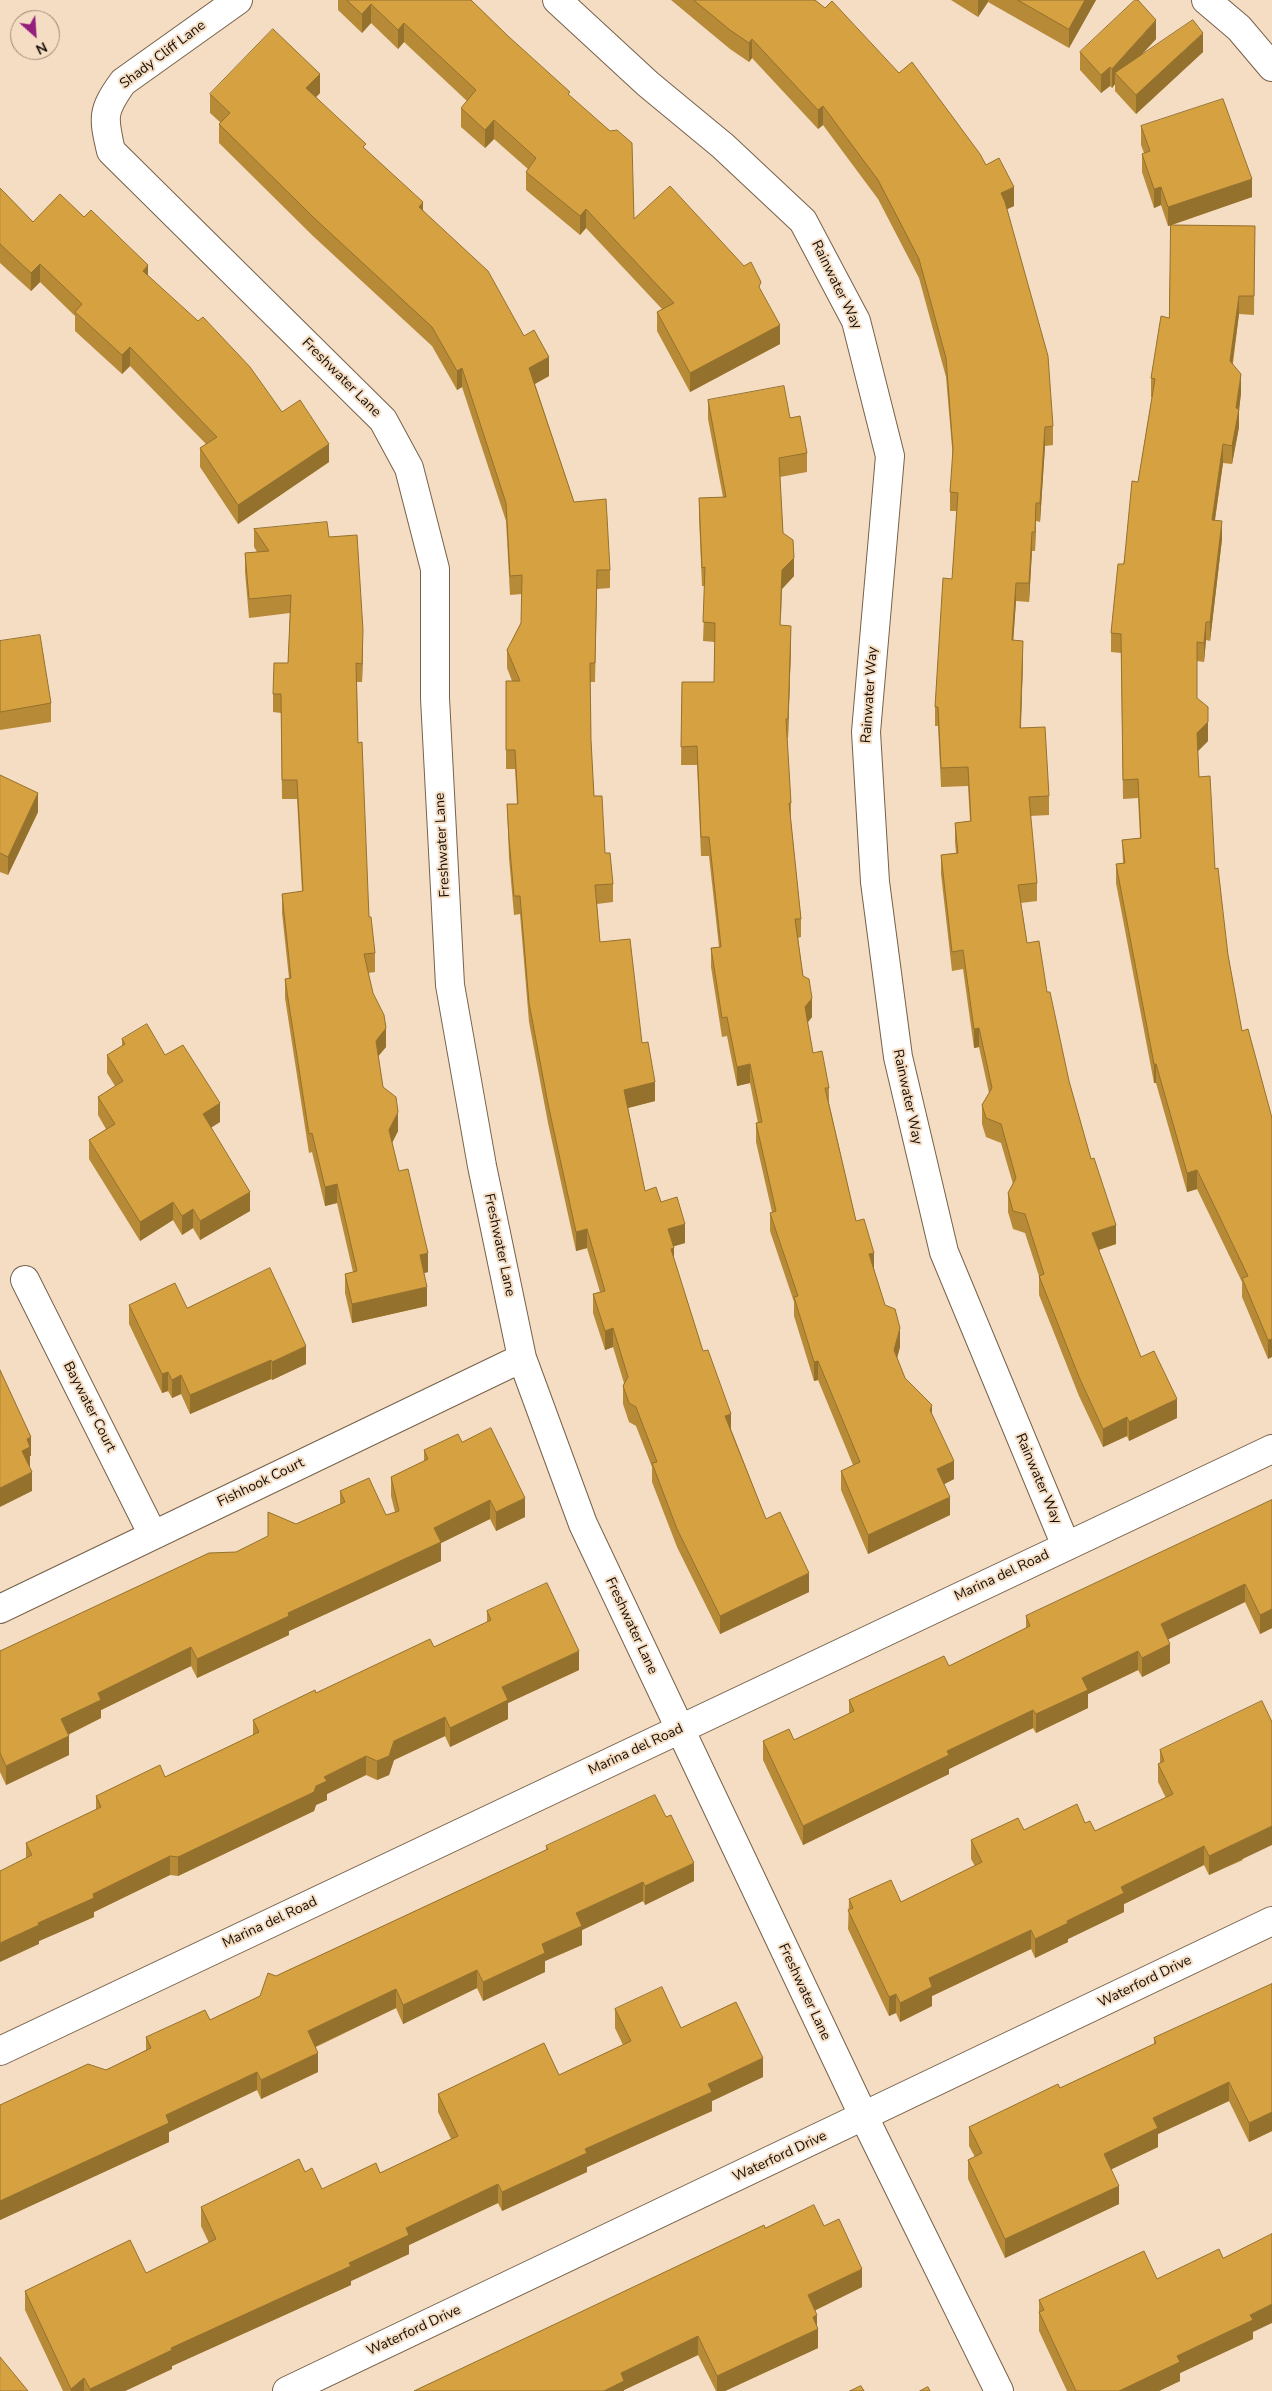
<!DOCTYPE html>
<html>
<head>
<meta charset="utf-8">
<style>
  body { margin:0 }
  #map { position:relative; width:1272px; height:2391px; overflow:hidden; background:#f5ddc3; font-family:"Nunito Sans",sans-serif }
  canvas { display:block }
  .north { position:absolute; left:10px; top:10px; width:50px; height:50px; box-sizing:border-box; background:#f5ddc3; border:1px solid #9b8977; border-radius:50%; rotate:154deg; font-size:14px; font-weight:700; line-height:20px; text-align:center; color:#140c04 }
  .north::after { content:''; display:block; margin:auto; width:18px; height:22px; background:#941f7c; clip-path:polygon(50% 0,100% 100%,50% 72%,0 100%) }
</style>
</head>
<body>
<div id="map">
<canvas width="1272" height="2391"></canvas>
<div class="north">N</div>
</div>
<script>
const g = document.querySelector('canvas').getContext('2d');
g.lineJoin = 'round';
function trace(path, color, width, dash) { g.strokeStyle = color; g.lineWidth = width; g.lineCap = dash ? 'butt' : 'round'; g.setLineDash(dash || []); g.stroke(path); }
function fill(path, color) { g.fillStyle = color; g.fill(path, 'evenodd'); }
function drawText(font, color, halo, rows, align = 'center') {
  g.font = font + ' "Nunito Sans",sans-serif'; g.lineWidth = 4; g.setLineDash([]); g.textBaseline = 'middle'; g.strokeStyle = halo; g.fillStyle = color; for (const [text, x, y, turn = 0] of rows) {
    g.save(); g.translate(x, y); g.rotate((+turn || 0) * Math.PI / 180); g.textAlign = isNaN(turn) ? turn : align; if (halo) g.strokeText(text, 0, 0); g.fillText(text, 0, 0); g.restore();
  }
}
const minor = new Path2D(`
  M238 0 123 82C102 111 103 117 111 151L383 420 409 468 435 569V698L450 985 482 1166 522 1358 583 1524 864 2117 999 2391
  M557 0 648 84 723 146 803 221 856 321 890 456 866 732 875 882 898 1057 944 1252 1066 1546
  M1206 0 1239 28 1272 67
  M25 1280 153 1535
  M0 1609 522 1358
  M0 2051 1272 1449
  M287 2391 1272 1921`);
trace(minor, '#76614a', 30);
trace(minor, '#fff', 28);
fill(new Path2D(`
  M338 0H471L570 97 634 219 761 290 780 344 690 392 657 331V312L662 309 586 228 580 235 526 190V172L528 169 494 139 485 148 461 127V108L467 101 404 42 398 49 371 23 362 33 338 10Z
  M671 0H815L986 165 1014 206 1007 209 1053 426V445L1045 446 1040 522 1036 521 1035 551H1032L1029 602 1016 601 1013 641 1023 660 1021 728 1049 796V815L1030 816 1037 883V901L1021 903 1027 943 1047 992 1069 1081 1091 1159 1116 1244 1099 1250 1141 1357 1177 1418 1129 1441 1127 1436 1103 1447 1079 1396 1039 1295V1276L1025 1233 1013 1229 1008 1212V1193L1013 1184 1001 1143 986 1137 982 1124V1105L989 1093 979 1047 974 1048 963 969 952 971 941 874V855L956 853 955 842V823L970 821 968 786 941 787 938 726H935V707L952 579 957 511H950V492L953 459 946 377 919 278 878 199 823 125 818 129 752 58 749 62 730 49Z
  M951 0H1096L1069 48 988 2 978 17Z
  M1156 39 1142 54 1203 52 1136 114 1115 91V84L1112 88 1110 86 1101 93 1080 70V52Z
  M320 93 316 97 423 210 524 336 549 376 535 384 574 502 610 570V588L597 589 595 682H590L591 740 594 796 605 853 613 884V902L597 904 600 942 642 1043 655 1101 628 1108 645 1191 661 1202 685 1243 674 1246V1259L703 1351 731 1429 766 1519 809 1592 720 1634 677 1547 652 1482V1467L636 1426 629 1422 623 1404V1386L624 1383 613 1347 605 1350 593 1313V1294L600 1292 587 1248 576 1251 548 1123 529 1022 520 914 514 915 509 858 507 804H517L515 769H506V681H512L507 668V650L521 623 522 594 510 595 506 521 462 387 457 390 432 346 313 236 219 143V124L221 123 210 113V94Z
  M1141 126 1252 197 1172 225 1255 226 1254 315 1239 314 1233 363 1241 393 1239 410V427L1232 464 1223 463 1215 520 1222 539 1210 641 1206 640 1204 662 1197 661V698L1208 741 1198 751 1199 777 1215 869 1228 955 1242 1031 1272 1118 1268 1359 1242 1297V1282L1197 1189 1187 1192 1156 1083H1154L1116 883V864L1123 863 1122 840 1140 838 1138 798 1123 799 1121 653 1111 652V633L1138 482 1152 397H1151V378L1169 318 1171 225 1168 226 1161 205 1154 208 1142 172V154L1144 153 1141 145Z
  M0 188 33 222 84 217 148 276 282 412 329 462 238 524 200 467V448L206 444 130 366 122 374 75 331V316L40 282 31 291 0 263Z
  M708 400 790 418 807 453V472L780 477 783 533 794 576 782 589 780 625 791 645 788 738H787L791 803V821L801 919V937L798 938 803 976 812 1017 807 1023 813 1053 829 1088V1103L856 1221 874 1269 885 1305 900 1347 897 1358 905 1378 932 1415 954 1479 944 1484 950 1515 868 1554 841 1490V1471L853 1465 818 1380 814 1381 794 1316V1302L770 1231V1213L772 1212 756 1142V1123H758L750 1083 737 1086 727 1036 722 1037 711 967V948L719 947 709 856H701L697 765H681L682 682H714L715 642 703 641 705 586H702L699 517V498L723 497 708 419Z
  M254 529 329 537 363 649 362 682H357L358 743 369 917 375 953V972L368 973 386 1047 378 1056 383 1087 398 1131 392 1143 399 1171 428 1272 424 1273 427 1306 352 1323 345 1293V1274L353 1272 337 1203 325 1206 312 1152 309 1153 285 998V979L289 978 282 913V894L302 892 297 799H282L281 713 273 712V694L288 663 290 613 249 618 245 572V553L257 552 254 547Z
  M0 641 51 703V722L0 730Z
  M0 775 38 812 8 875 0 872Z
  M122 1039 165 1055 220 1122 211 1127 250 1211 200 1240 193 1228 182 1235 173 1220 140 1241 89 1159V1140L106 1129 98 1115V1097L115 1086 107 1073V1055L122 1046Z
  M129 1305 187 1308 306 1364 272 1380 271 1379 190 1414 181 1394 172 1398 168 1391 162 1393 129 1324Z
  M462 1442 525 1517 496 1531 490 1519 441 1543V1561L289 1631V1635L197 1678 191 1666 101 1710V1718L68 1735 69 1755 6 1785 0 1772V1651L236 1552 296 1524 340 1504V1491L386 1515 395 1512 391 1496V1477L424 1461V1450Z
  M1272 1500V1628L1260 1634 1245 1602 1168 1639 1170 1663 1142 1677 1138 1670 1088 1694V1708L1036 1733 1033 1728 949 1769V1774L803 1845 763 1760V1741L794 1740 849 1714V1700L949 1666 1026 1628V1616Z
  M487 1611 579 1670 508 1703V1719L450 1747 445 1736 394 1760 389 1775 377 1780 366 1775 327 1794V1800L316 1805 314 1811 178 1876 170 1875 94 1912V1917L39 1941V1944L26 1858V1843L96 1810V1796L165 1777 253 1735V1720L316 1693 434 1647 487 1622Z
  M1160 1750 1243 1860 1209 1875 1204 1865 1124 1904V1912L1068 1939V1942L1035 1958 1031 1949 932 1996V2006L900 2022 896 2013 889 2016 848 1929 849 1899 901 1902 975 1866 971 1859V1840L1024 1830 1085 1823 1095 1831 1166 1798 1158 1782V1764L1160 1763Z
  M546 1846 694 1881 645 1905 643 1901 582 1930V1945L545 1961V1972L483 2001 477 1988 403 2024 396 2008 316 2047 318 2072 261 2099 257 2090 169 2132V2142L0 2220V2105L106 2070 146 2050V2037L210 2020 260 1996 276 1976 546 1850Z
  M1272 1984V2131L1249 2142 1229 2101 1158 2134V2147L1111 2169 1119 2204 1005 2258 968 2179V2160L975 2157 969 2146V2127L1060 2088 1154 2044V2038Z
  M615 2009 681 2028 763 2077 712 2101V2111L587 2167V2172L502 2211 498 2203 409 2245V2254L351 2281V2285L172 2366V2369L125 2391H63L25 2310V2291L146 2273 209 2243 201 2226V2207L305 2172 322 2189 380 2173 451 2139 438 2112V2094L559 2075 623 2045 615 2028Z
  M824 2226 862 2287 815 2310 817 2327 818 2348 725 2391H716L698 2355 624 2390V2391H414L765 2228Z
  M1157 2279 1253 2332V2339L1180 2373V2381L1159 2391H1067L1039 2331V2300Z`), '#b78a38');
fill(new Path2D(`
  M978 0H988V2L978 17Z
  M1085 0H1096L1069 48V29Z
  M371 4V23L362 33V14Z
  M1156 20V39L1120 78 1115 73V84L1112 88V69Z
  M404 23V42L398 49V30Z
  M1203 33V52L1136 114V95Z
  M752 39V58L749 62V43Z
  M1110 67V86L1101 93V75Z
  M320 74V93L306 107V88Z
  M823 106V125L818 129V110Z
  M494 120V139L485 148V130Z
  M1252 179V197L1168 226V207Z
  M1014 187V206L1001 212V193Z
  M1161 187V205L1154 208V189Z
  M423 202V221L419 207Z
  M586 209V228L580 235V216Z
  M40 264V282L31 291V273Z
  M148 265V283L143 271Z
  M1239 296V314L1230 380V361Z
  M780 325V344L690 392V373Z
  M130 347V366L122 374V355Z
  M549 357V376L529 387V368Z
  M462 368V387L457 390V371Z
  M1241 374V393L1239 410V427L1232 464V446L1236 408Z
  M1045 427V446L1040 522V503Z
  M329 444V462L238 524V505Z
  M1223 444V463L1212 539V520Z
  M1036 503V521L1035 551V532Z
  M1222 521V539L1210 641V622Z
  M1032 532V551L1029 602V583Z
  M794 558V576L782 589 780 644 782 570Z
  M1016 583V601L1012 659V640Z
  M1206 622V640L1204 662V643Z
  M791 626V645L788 738V719Z
  M363 630V649L362 682V664Z
  M1023 641V660L1020 747V728Z
  M1208 707V741L1197 752V733Z
  M38 793V812L8 875V857Z
  M812 998V1017L805 1026V1007Z
  M386 1028V1047L376 1059V1041Z
  M979 1028V1047L974 1048V1029Z
  M750 1064V1083L737 1086V1067Z
  M1154 1064H1156V1083H1154Z
  M655 1082V1101L624 1109V1090Z
  M220 1103V1122L203 1133V1114Z
  M398 1112V1131L389 1149V1130Z
  M1197 1170V1189L1187 1192V1173Z
  M337 1184V1203L325 1206V1187Z
  M250 1192V1211L200 1240V1221Z
  M173 1202V1220L140 1241V1222Z
  M193 1209V1228L182 1235V1216Z
  M685 1224V1243L668 1248V1229Z
  M1116 1225V1244L1092 1252V1233Z
  M587 1229V1248L576 1251V1232Z
  M674 1248V1267L671 1249Z
  M428 1253V1272L420 1274V1255Z
  M874 1253V1271L869 1254Z
  M427 1287V1306L352 1323V1304Z
  M613 1328V1347L605 1350V1331Z
  M900 1328V1347L894 1369V1350Z
  M1272 1339V1357L1268 1359V1340Z
  M306 1346V1364L272 1380V1362Z
  M271 1360V1379L190 1414V1395Z
  M818 1361V1380L814 1381V1362Z
  M168 1372V1391L162 1393V1374Z
  M181 1375V1394L172 1398V1380Z
  M1177 1399V1418L1129 1441V1422Z
  M932 1405V1424L930 1410Z
  M731 1414V1433L725 1416Z
  M1127 1417V1436L1103 1447V1429Z
  M31 1437V1456H30V1466L22 1470V1451L27 1439Z
  M954 1461V1479L937 1488V1469Z
  M32 1472V1491L0 1507V1488Z
  M950 1497V1515L868 1554V1535Z
  M525 1498V1517L496 1531V1512Z
  M490 1500V1519L441 1543V1561L289 1631V1635L197 1678V1659L288 1613 434 1528Z
  M809 1573V1592L720 1634V1616Z
  M1245 1584V1602L1161 1643V1624Z
  M1272 1609V1628L1260 1634V1615Z
  M1170 1644V1663L1142 1677V1658Z
  M191 1647V1666L101 1710V1718L61 1738V1719L98 1693Z
  M579 1651V1670L508 1703V1719L450 1747V1728L502 1687Z
  M1138 1651V1670L1088 1694V1708L1036 1733V1714L1082 1678Z
  M1033 1710V1728L949 1769V1774L803 1845V1826L947 1751Z
  M445 1717V1736L394 1760 389 1775 377 1780V1761L394 1741Z
  M69 1736V1755L6 1785V1766Z
  M366 1756V1775L327 1794V1800L316 1805 314 1811 178 1876V1857L316 1786 324 1777Z
  M1272 1826V1845L1209 1875V1856Z
  M1204 1846V1865L1124 1904V1912L1068 1939V1942L1035 1958V1939L1067 1921 1121 1887Z
  M170 1856V1875L94 1912V1917L39 1941V1944L0 1962V1943L93 1894Z
  M694 1863V1881L645 1905V1886Z
  M643 1882V1901L582 1930V1945L545 1961V1972L483 2001V1982L542 1944 576 1913Z
  M1031 1930V1949L932 1996V2006L900 2022V2003L929 1978Z
  M477 1970V1988L403 2024V2005Z
  M396 1989V2008L308 2050V2031Z
  M896 1994V2013L889 2016V1997Z
  M318 2053V2072L261 2099V2080Z
  M763 2058V2077L712 2101V2111L587 2167V2172L502 2211V2192L708 2084Z
  M257 2072V2090L169 2132V2142L0 2220V2201L166 2115Z
  M1229 2082V2101L1158 2134V2147L1104 2173V2154L1153 2118Z
  M1272 2112V2131L1249 2142V2123Z
  M498 2184V2203L409 2245V2254L351 2281V2285L172 2366V2369L125 2391H90V2389L171 2348 349 2263 406 2228Z
  M1119 2186V2204L1005 2258V2239Z
  M862 2269V2287L808 2314V2295Z
  M1272 2304V2323L1253 2332V2339L1180 2373V2381L1159 2391H1119L1177 2356 1250 2315Z
  M817 2315V2330L818 2329V2348L725 2391H717V2376Z
  M698 2336V2355L624 2390V2391H604L621 2373Z
  M84 2378V2391H71V2389Z`), '#95712e');
const building = new Path2D(`
  M347 0H471L508 36 570 92 568 94 610 131 617 130 632 143 634 219 670 186 744 266 751 262 761 282 759 287 780 325 690 373 657 312 674 303 586 209 580 216 526 172 536 158 494 120 485 130 461 108 476 90 404 23 398 30 371 4 362 14Z
  M694 0H815L825 8 832 1 899 73 912 62 980 154 986 165 999 158 1014 187 1001 193 1005 202 1048 356 1053 426 1045 427 1040 503H1036L1035 532H1032L1029 583H1016L1012 640 1023 641 1020 728 1045 727 1049 796 1029 797 1037 883 1018 885 1027 943 1039 941 1047 992H1050L1069 1081 1091 1159 1094 1158 1116 1225 1092 1233 1141 1357 1154 1351 1177 1399 1129 1422 1127 1417 1103 1429 1079 1377 1039 1276 1044 1274 1025 1214 1013 1211 1008 1193 1016 1178 1001 1124 986 1118 982 1105 992 1088 979 1028 974 1029 963 950 952 952 941 855 958 853 955 823 971 821 968 767 941 768 938 707H935L943 578 952 579 958 493 950 492 953 449 946 358 919 259 878 180 823 106 818 110 752 39 749 43 730 30Z
  M1018 0H1085L1069 29Z
  M1135 0H1138L1156 20 1112 69 1110 67 1101 75 1080 52Z
  M1193 20 1203 33 1136 95 1115 73Z
  M273 29 320 74 306 88 366 144 363 147 423 202 419 207 488 271 524 336 534 330 549 357 529 368 574 502 606 499 610 570H597L595 663H590L591 740 594 796H602L605 853H610L613 884 595 885 600 942 630 939 642 1043 648 1042 655 1082 624 1090 645 1191 656 1187 661 1202 677 1197 685 1224 668 1229 674 1248 671 1249 703 1351 708 1350 731 1414 725 1416 766 1519 780 1512 809 1573 720 1616 677 1529 652 1463 657 1462 636 1407 629 1403 623 1386 628 1377 613 1328 605 1331 593 1294 605 1291 587 1229 576 1232 548 1104 529 1003 520 896H514L509 839 507 804H518L515 750H506V681H520L507 650 521 623 522 575 510 576 506 503 462 368 457 371 432 327 313 217 219 124 230 113 210 94Z
  M1223 99 1252 179 1168 207 1161 187 1154 189 1142 154 1150 151 1141 126Z
  M0 188 33 222 60 194 84 217 91 210 148 265 143 271 198 321 203 317 235 351 250 367 282 412 300 400 329 444 238 505 200 448 217 437 130 347 122 355 75 312 82 304 40 264 31 273 0 244Z
  M1171 225 1255 226 1254 296H1239L1230 361 1241 374 1236 408 1239 409 1232 446 1223 444 1212 520 1222 521 1210 622H1206L1204 643 1197 642V698L1208 707V722L1197 733 1199 777 1210 776 1215 869 1218 868 1228 955 1242 1031 1248 1029 1272 1118V1339L1268 1340 1242 1278 1248 1276 1197 1170 1187 1173 1156 1064H1154L1116 864 1125 863 1122 840 1141 838 1138 779 1123 780 1121 634 1111 633 1118 564H1124L1132 481 1138 482 1155 379 1151 378 1161 316 1169 318Z
  M784 386 790 418 800 416 807 453 779 458 783 533 793 540 794 558 782 570 780 625 791 626 788 719H786L791 803H789L801 919H795L803 976 809 979 812 998 805 1007 813 1053 822 1051 829 1088H825L856 1221 864 1219 874 1253 869 1254 885 1305 895 1309 900 1328 894 1350 905 1378 932 1405 930 1410 954 1461 937 1469 950 1497 868 1535 841 1471 860 1462 818 1361 814 1362 794 1297 798 1296 770 1213 776 1211 756 1123 762 1122 750 1064 737 1067 727 1017 722 1018 711 948 721 947 709 837H701L697 746 681 747 682 682H714L715 623 703 622 705 567 702 568 699 498 726 497 708 400Z
  M327 522 329 537 357 535 363 630 362 664 356 663 358 743 362 742 369 917H371L375 953 364 954 373 993 384 1015 386 1028 376 1041 383 1087 396 1097 398 1112 389 1130 399 1171 408 1169 428 1253 420 1255 427 1287 352 1304 345 1274 357 1271 337 1184 325 1187 312 1133 309 1134 285 979 291 978 282 894 303 891 297 780H282L281 694H273L274 663H288L291 595 249 599 245 553 269 551 254 529Z
  M40 635 51 703 0 712V641Z
  M0 775 38 793 8 857 0 853Z
  M147 1024 165 1055 183 1045 220 1103 203 1114 250 1192 200 1221 193 1209 182 1216 173 1202 140 1222 89 1140 115 1124 98 1097 123 1081 107 1055 125 1044 122 1039Z
  M270 1268 306 1346 272 1362 271 1360 190 1395 181 1375 172 1380 168 1372 162 1374 129 1305 175 1283 187 1308Z
  M0 1370 31 1437 27 1439 30 1447 22 1451 32 1472 0 1488Z
  M491 1428 525 1498 496 1512 490 1500 434 1528 441 1542 288 1613 289 1616 197 1659 191 1647 98 1693 101 1700 61 1719 69 1736 6 1766 0 1753V1651L209 1553 236 1552 268 1536V1512L296 1524 345 1502 340 1491 369 1478 386 1515 399 1511 391 1477 428 1459 424 1450 458 1434 462 1442Z
  M1272 1500V1609L1260 1615 1245 1584 1161 1624 1170 1644 1142 1658 1138 1651 1082 1678 1088 1690 1036 1714 1033 1710 947 1751 949 1755 803 1826 763 1741 789 1729 794 1740 854 1711 849 1700 944 1656 949 1666 1030 1626 1026 1616Z
  M547 1583 579 1651 502 1687 508 1700 450 1728 445 1717 394 1741 389 1756 377 1761 366 1756 324 1777 327 1781 316 1786 314 1792 178 1857 170 1856 93 1894 94 1898 38 1923 39 1925 0 1943V1871L32 1855 26 1843 101 1807 96 1796 160 1765 165 1777 259 1732 253 1720 315 1690 316 1693 430 1639 434 1647 491 1620 487 1611Z
  M1262 1701 1272 1722V1826L1209 1856 1204 1846 1121 1887 1124 1893 1067 1921 1068 1923 1035 1939 1031 1930 929 1978 932 1987 900 2003 896 1994 889 1997 848 1910 853 1908 849 1899 891 1880 901 1902 982 1862 971 1840 1018 1818 1024 1830 1077 1804 1085 1823 1090 1821 1095 1831 1173 1794 1158 1764 1164 1761 1160 1750Z
  M655 1795 666 1817 671 1815 694 1863 645 1886 643 1882 576 1913 582 1926 542 1944 545 1953 483 1982 477 1970 403 2005 396 1989 308 2031 318 2053 261 2080 257 2072 166 2115 169 2123 0 2201V2105L88 2064 106 2070 151 2048 146 2037 205 2010 210 2020 260 1996 268 1973 276 1976 548 1849 546 1846Z
  M1272 1984V2112L1249 2123 1229 2082 1153 2118 1158 2128 1104 2154 1119 2186 1005 2239 968 2160 982 2153 969 2127 1058 2084 1060 2088 1156 2043 1154 2038Z
  M662 1987 681 2028 736 2002 763 2058 708 2084 712 2092 585 2149 587 2153 502 2192 498 2184 406 2228 409 2235 349 2263 351 2266 171 2348 172 2350 90 2389 84 2378 71 2389 25 2291 130 2240 146 2273 216 2239 201 2207 299 2159 305 2172 312 2168 322 2189 376 2163 380 2173 458 2136 438 2094 544 2043 559 2075 631 2041 615 2009Z
  M814 2205 824 2226 839 2219 862 2269 808 2295 817 2315 813 2317 818 2329 717 2376 698 2336 621 2373 624 2381 604 2391H414L764 2225 765 2228Z
  M1272 2234V2304L1250 2315 1253 2320 1177 2356 1180 2362 1119 2391H1076L1039 2312 1044 2310 1039 2300 1144 2251 1157 2279 1219 2249 1223 2258Z
  M0 2357 28 2391H0Z
  M861 2386 864 2391H850Z
  M928 2387 930 2391H920Z`);
fill(building, '#d5a141');
trace(building, '#95712e', 1);
drawText('14px', '#140c04', '#f5ddc3', [
  ["Shady Cliff Lane",163,55,-37],
  ["Rainwater Way",836,285,64],
  ["Freshwater Lane",341,378,45],
  ["Rainwater Way",870,695,-86],
  ["Freshwater Lane",443,845,-93],
  ["Rainwater Way",907,1097,78],
  ["Freshwater Lane",499,1245,78],
  ["Baywater Court",89,1407,63],
  ["Rainwater Way",1038,1479,67],
  ["Fishhook Court",261,1483,-26],
  ["Marina del Road",1002,1576,-25],
  ["Freshwater Lane",631,1626,65],
  ["Marina del Road",636,1750,-25],
  ["Marina del Road",270,1923,-25],
  ["Waterford Drive",1145,1982,-26],
  ["Freshwater Lane",804,1992,65],
  ["Waterford Drive",780,2157,-25],
  ["Waterford Drive",414,2331,-25]
]);
</script>
</body>
</html>
